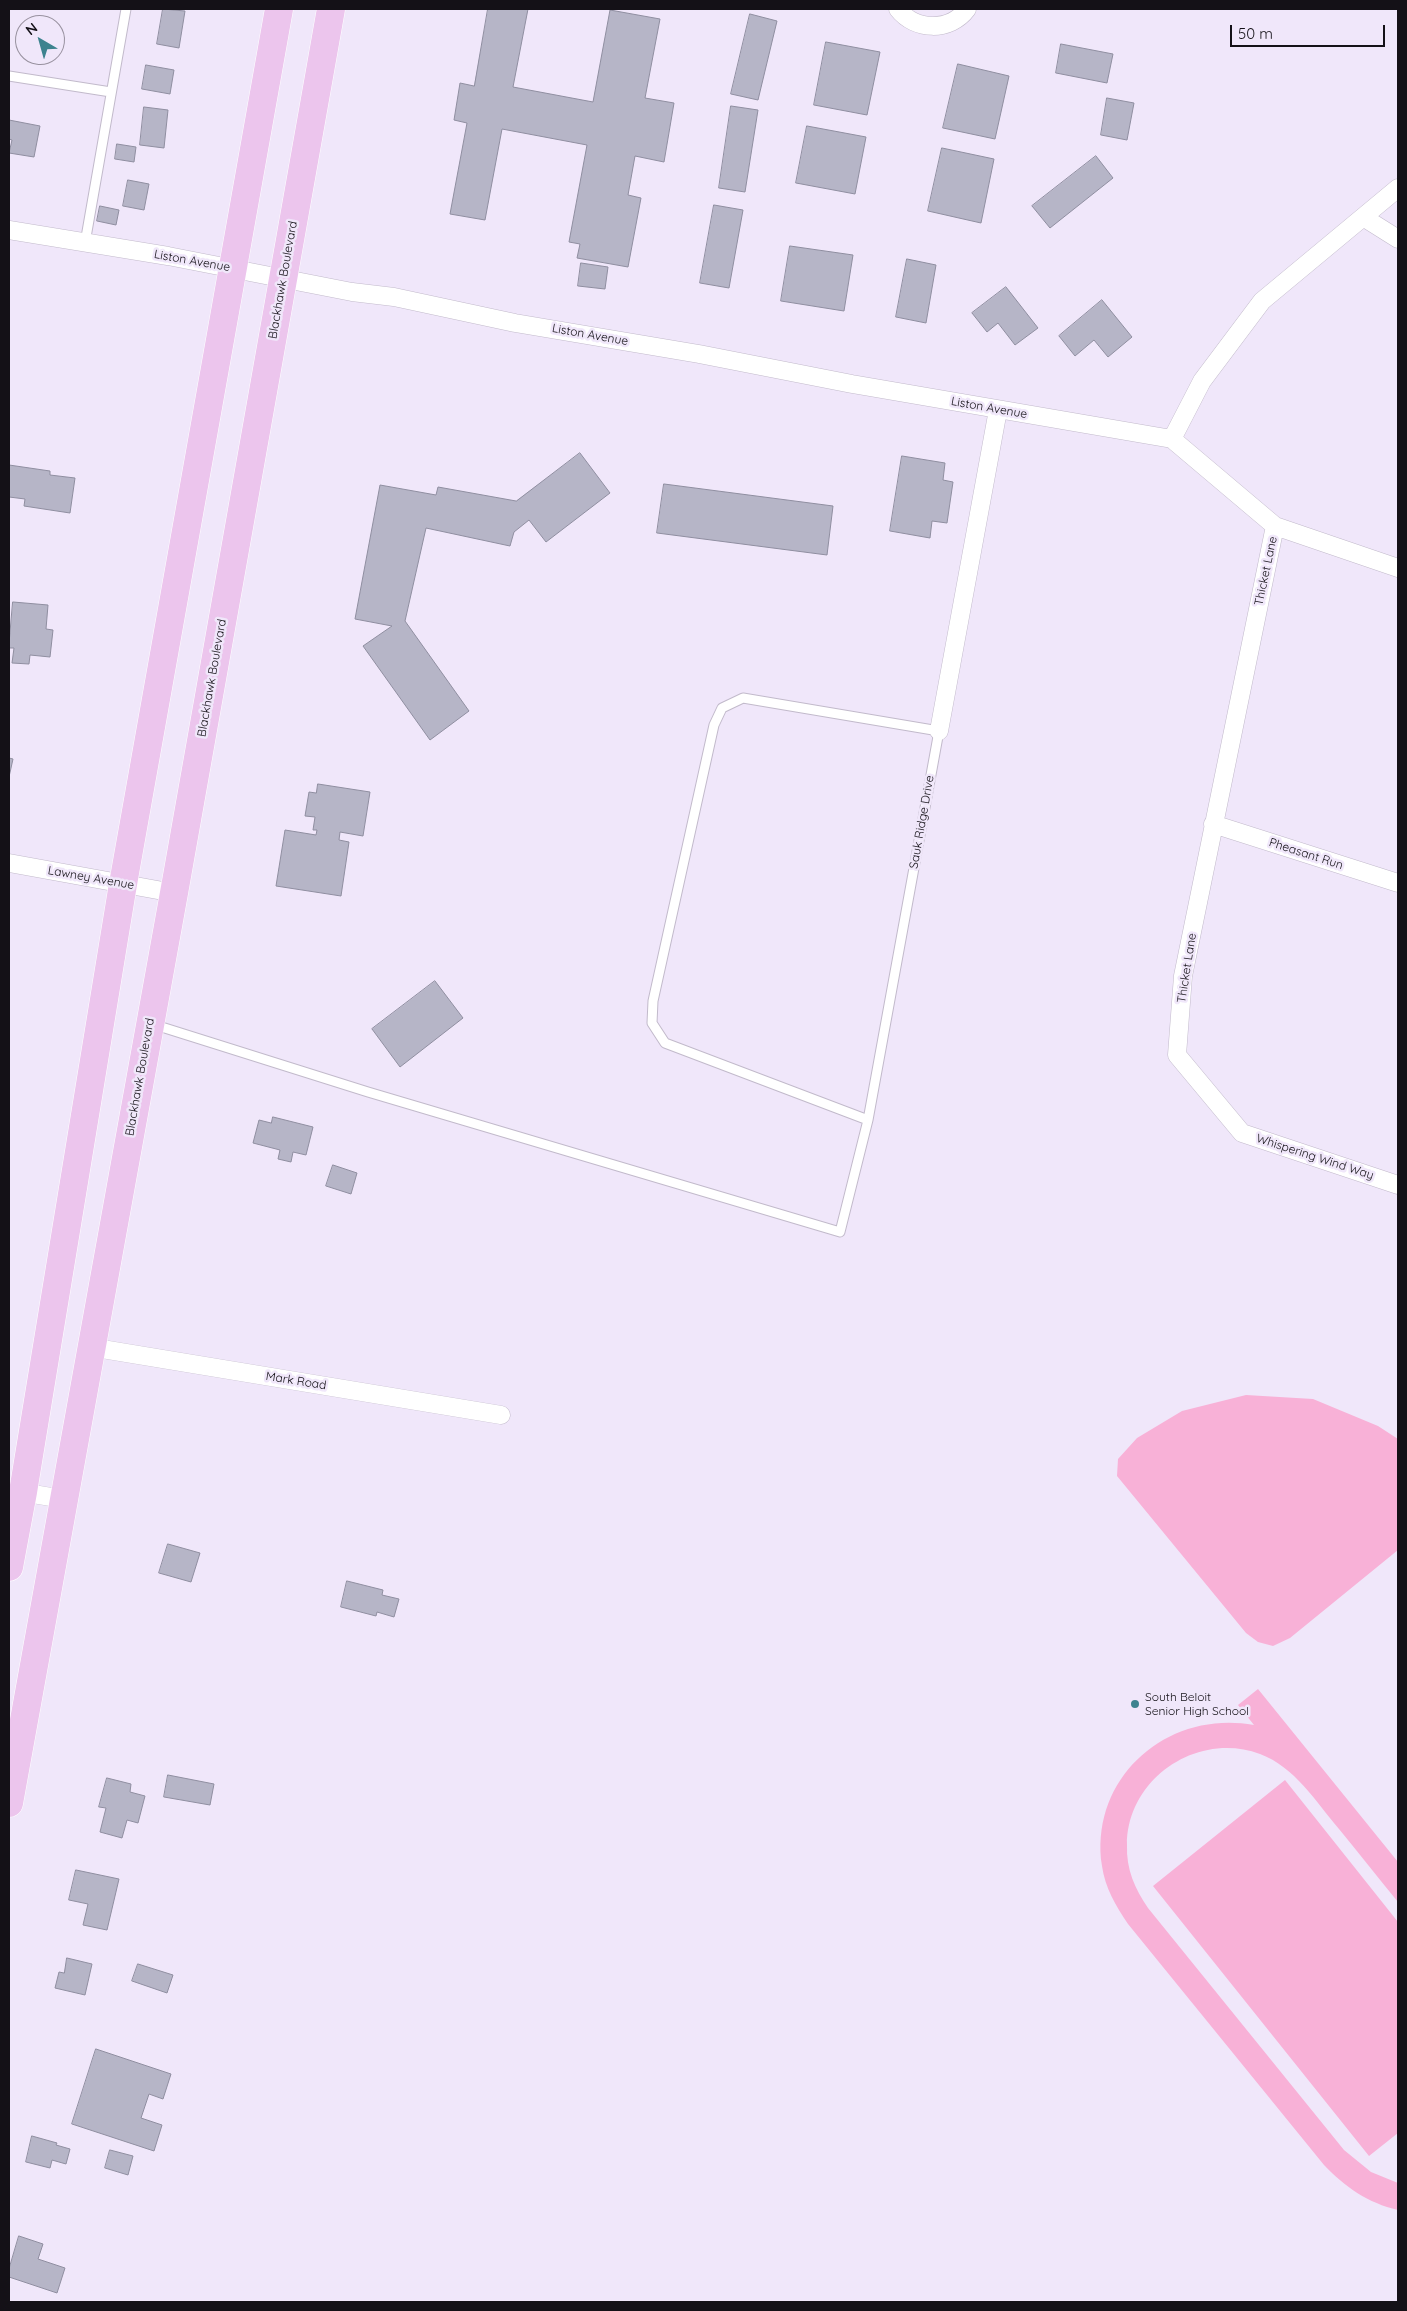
<!DOCTYPE html>
<html>
<head>
<meta charset="utf-8">
<style>
  body { margin:0 }
  #map { position:relative; width:1407px; height:2311px; overflow:hidden; background:#f0e7fa; font-family:Quicksand,sans-serif }
  canvas { display:block }
  .frame { position:absolute; inset:0; border:10px solid #141117; pointer-events:none }
  .north { position:absolute; left:15px; top:15px; width:50px; height:50px; box-sizing:border-box; background:#f0e7fa; border:1px solid #98919f; border-radius:50%; rotate:322deg; font-size:14px; font-weight:700; line-height:20px; text-align:center; color:#141117 }
  .north::after { content:''; display:block; margin:auto; width:18px; height:22px; background:#3d838f; clip-path:polygon(50% 0,100% 100%,50% 72%,0 100%) }
  .scale { position:absolute; left:1230px; top:25px; width:155px; height:22px; box-sizing:border-box; border:2px solid #141117; border-top:0; padding-left:6px; font-size:15px; line-height:18px; white-space:nowrap; color:#141117; -webkit-text-stroke:4px #f0e7fa; paint-order:stroke }
</style>
</head>
<body>
<div id="map">
<canvas width="1407" height="2311"></canvas>
<div class="frame"></div>
<div class="north">N</div>
<div class="scale">50 m</div>
</div>
<script>
const g = document.querySelector('canvas').getContext('2d');
g.lineJoin = 'round';
function fill(path, color) { g.fillStyle = color; g.fill(path, 'evenodd'); }
function trace(path, color, width, dash) { g.strokeStyle = color; g.lineWidth = width; g.lineCap = dash ? 'butt' : 'round'; g.setLineDash(dash || []); g.stroke(path); }
function drawText(font, color, halo, rows, align = 'center') {
  g.font = font + ' Quicksand,sans-serif'; g.lineWidth = 5; g.setLineDash([]); g.textBaseline = 'middle'; g.strokeStyle = halo; g.fillStyle = color; for (const [text, x, y, turn = 0] of rows) {
    g.save(); g.translate(x, y); g.rotate((+turn || 0) * Math.PI / 180); g.textAlign = isNaN(turn) ? turn : align; if (halo) g.strokeText(text, 0, 0); g.fillText(text, 0, 0); g.restore();
  }
}
fill(new Path2D(`
  M1246 1395 1313 1399 1378 1426 1398 1439V1550L1290 1638 1273 1646 1258 1642 1246 1633 1117 1476 1118 1459 1137 1438 1182 1411Z
  M1258 1689 1398 1862V1902C1378 1878 1359 1853 1339 1829 1316 1802 1295 1767 1260 1754 1198 1731 1127 1778 1127 1845 1126 1869 1135 1889 1148 1908L1344 2150 1371 2172 1398 2183V2210C1368 2203 1345 2187 1324 2165L1128 1924C1116 1906 1105 1888 1102 1866 1089 1777 1168 1709 1254 1725L1238 1705Z
  M1285 1780 1398 1922V2133L1369 2156 1153 1886Z`), '#f8b1d7');
const building = new Path2D(`
  M163 9 185 11 179 48 157 44Z
  M488 9H528L513 87 593 102 610 10 660 19 645 98 674 103 664 162 635 156 628 195 641 198 628 267 577 258 580 244 569 242 587 145 502 129 485 220 450 214 467 123 454 120 460 83 474 86Z
  M750 14 777 21 758 100 731 94Z
  M826 42 880 52 867 115 814 105Z
  M1061 44 1113 54 1107 83 1056 73Z
  M958 64 1009 76 995 139 943 128Z
  M146 65 174 70 170 94 142 89Z
  M1107 98 1134 103 1127 140 1101 135Z
  M731 106 758 110 745 192 719 188Z
  M144 107 168 110 164 148 140 145Z
  M9 120 40 126 34 157 9 153 12 140 9 139Z
  M807 126 866 137 855 194 796 183Z
  M117 144 136 147 134 162 115 159Z
  M942 148 994 159 981 223 928 211Z
  M1096 156 1113 178 1050 228 1032 206Z
  M128 180 149 184 144 210 123 206Z
  M714 205 743 210 729 288 700 283Z
  M100 206 119 210 116 225 97 221Z
  M790 246 853 255 844 311 781 301Z
  M907 259 936 265 926 323 896 317Z
  M581 263 608 267 605 289 578 286Z
  M1006 287 1038 328 1015 345 998 323 987 332 972 313Z
  M1102 300 1132 337 1108 357 1094 340 1075 356 1059 336Z
  M580 453 610 493 546 542 529 520 514 532 510 546 426 528 405 621 469 711 430 740 363 646 392 626 355 619 380 485 436 495 438 487 516 501Z
  M902 456 945 463 943 480 953 482 947 523 932 521 930 538 890 531Z
  M9 465 50 471V475L75 478 70 513 24 506 25 499 9 497Z
  M664 484 833 506 827 555 657 533Z
  M13 602 48 605 46 629 53 630 50 657 30 655 29 664 12 663 14 648H9V644Z
  M9 758 13 759 9 777Z
  M318 784 370 792 363 836 340 832 339 840 349 842 341 896 276 886 285 830 316 835 317 830H313L315 817 305 816 309 792 316 793Z
  M435 981 463 1018 400 1067 372 1029Z
  M273 1117 313 1127 306 1155 293 1152 291 1162 278 1159 280 1150 253 1143 259 1120 271 1123Z
  M333 1165 357 1173 351 1194 326 1186Z
  M168 1544 200 1553 191 1582 159 1573Z
  M347 1581 383 1590 382 1595 399 1599 394 1617 377 1612 376 1616 341 1607Z
  M168 1775 214 1784 210 1805 164 1797Z
  M107 1778 131 1784 130 1792 145 1796 138 1823 127 1820 122 1838 100 1832 106 1808 99 1807Z
  M76 1870 119 1879 107 1930 83 1925 88 1904 69 1900Z
  M67 1958 92 1964 85 1995 55 1988 59 1972 64 1973Z
  M138 1964 173 1975 167 1993 132 1981Z
  M96 2049 171 2074 163 2099 149 2094 141 2118 162 2125 154 2151 72 2124Z
  M32 2136 57 2143 56 2145 70 2149 66 2164 52 2160 50 2168 26 2162Z
  M110 2150 133 2156 128 2175 105 2168Z
  M19 2236 43 2244 38 2259 65 2268 57 2293 9 2277V2269Z`);
fill(building, '#b6b5c7');
trace(building, '#8f8ea0', 1);
const service = new Path2D(`
  M9 76 111 92
  M85 243 126 9
  M152 1024 368 1092 840 1232 868 1120 939 731 743 698 722 708 714 725 653 1001 652 1023 665 1043 868 1120`);
const minor = new Path2D(`
  M898 9C915 31 950 32 967 9
  M1398 188 1262 301 1202 381 1172 439 1275 526 1183 976 1177 1055 1242 1133 1398 1185
  M1363 217 1398 239
  M9 230 168 256 352 292 394 297 515 323 699 354 852 384 1172 439
  M1275 526 1398 568
  M939 731 998 410
  M1213 824 1398 883
  M9 863 174 893
  M90 1347 501 1415
  M9 1490 63 1499`);
const primary = new Path2D(`
  M9 1567 23 1492 123 884 279 9
  M9 1803 174 893 331 9`);
trace(service, '#c2bacb', 11);
trace(minor, '#c2bacb', 19);
trace(primary, '#fff', 29);
trace(service, '#fff', 9);
trace(minor, '#fff', 18);
trace(primary, '#ecc5ed', 28);
for (const [x, y, r, color] of [
  [1135,1704,5,"#3d838f"]
]) { const dot = new Path2D(); dot.arc(x, y, r, 0, 2 * Math.PI); g.fillStyle = color; g.fill(dot); trace(dot, '#f0e7fa', 2); }
drawText('12px', '#141117', '#f0e7fa', [
  ["Liston Avenue",192,261,10],
  ["Blackhawk Boulevard",283,280,-80],
  ["Liston Avenue",590,335,10],
  ["Liston Avenue",989,408,10],
  ["Thicket Lane",1266,571,-78],
  ["Blackhawk Boulevard",212,678,-80],
  ["Sauk Ridge Drive",922,822,-80],
  ["Pheasant Run",1306,854,18],
  ["Lawney Avenue",91,878,10],
  ["Thicket Lane",1187,968,-81],
  ["Blackhawk Boulevard",140,1077,-80],
  ["Whispering Wind Way",1315,1157,18],
  ["Mark Road",296,1381,9]
]);
drawText('12px', '#141117', '#f0e7fa', [
  ["South Beloit",1145,1697],
  ["Senior High School",1145,1711]
], 'left');
</script>
</body>
</html>
